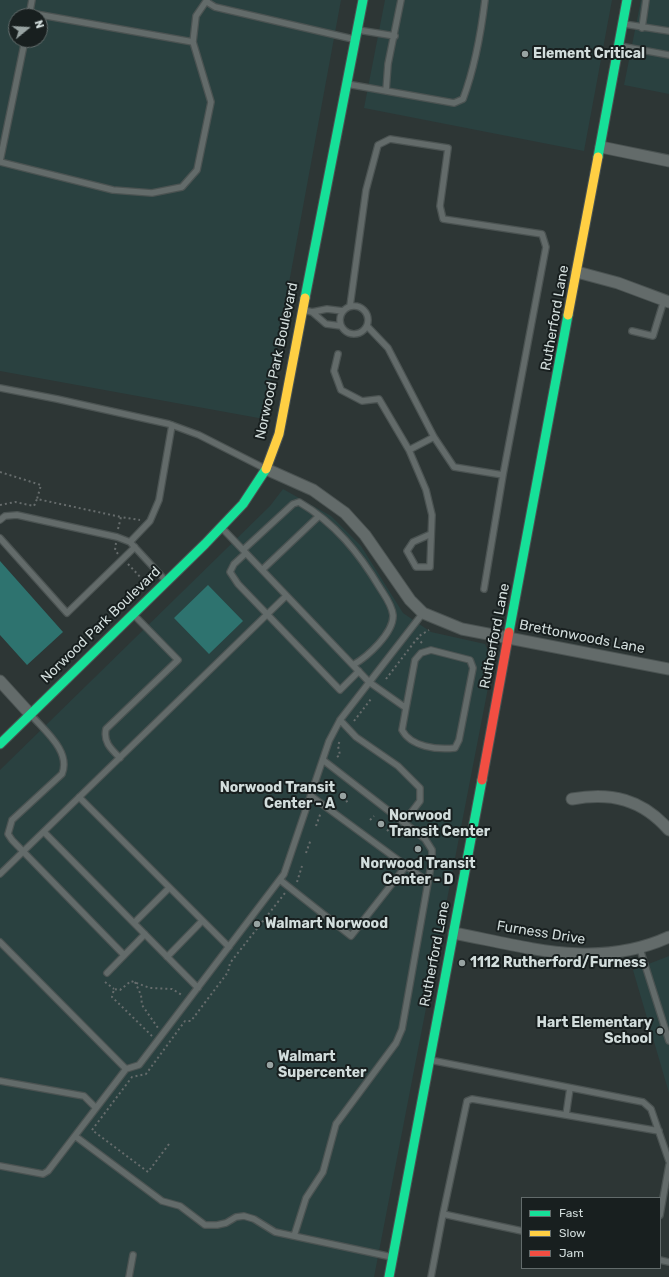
<!DOCTYPE html>
<html>
<head>
<meta charset="utf-8">
<style>
  body { margin:0 }
  #map { position:relative; width:669px; height:1277px; overflow:hidden; background:#2d3635; font-family:Rubik,sans-serif }
  canvas { display:block }
  .legend { position:absolute; left:521px; top:1197px; width:140px; height:72px; box-sizing:border-box; background:#181f1f; border:1px solid #626b6b; margin:0; padding:5px 7px; list-style:none; font-size:12px; color:#d2dddc }
  .legend li { display:flex; align-items:center; gap:8px; height:20px }
  .legend b { width:20px; border:1px solid #626b6b }
  .north { position:absolute; left:8px; top:8px; width:40px; height:40px; box-sizing:border-box; background:#181f1f; border:1px solid #626b6b; border-radius:50%; rotate:72deg; font-size:11px; font-weight:700; line-height:16px; text-align:center; color:#d2dddc }
  .north::after { content:''; display:block; margin:auto; width:14px; height:18px; background:#98a3a2; clip-path:polygon(50% 0,100% 100%,50% 72%,0 100%) }
</style>
</head>
<body>
<div id="map">
<canvas width="669" height="1277"></canvas>
<ul class="legend">
<li><b style="height:5px;background:#16e098"></b>Fast</li>
<li><b style="height:5px;background:#ffcf43"></b>Slow</li>
<li><b style="height:5px;background:#f24e42"></b>Jam</li>
</ul>
<div class="north">N</div>
</div>
<script>
const g = document.querySelector('canvas').getContext('2d');
g.lineJoin = 'round';
function fill(path, color) { g.fillStyle = color; g.fill(path, 'evenodd'); }
function trace(path, color, width, dash) { g.strokeStyle = color; g.lineWidth = width; g.lineCap = dash ? 'butt' : 'round'; g.setLineDash(dash || []); g.stroke(path); }
function drawText(font, color, halo, rows, align = 'center') {
  g.font = font + ' Rubik,sans-serif'; g.lineWidth = 4; g.setLineDash([]); g.textBaseline = 'middle'; g.strokeStyle = halo; g.fillStyle = color; for (const [text, x, y, turn = 0] of rows) {
    g.save(); g.translate(x, y); g.rotate((+turn || 0) * Math.PI / 180); g.textAlign = isNaN(turn) ? turn : align; if (halo) g.strokeText(text, 0, 0); g.fillText(text, 0, 0); g.restore();
  }
}
fill(new Path2D(`
  M0 0H341L264 419 0 371ZM16 16H40V40H16Z
  M385 0H612L584 151 364 108Z
  M641 0H669V94L624 85Z
  M283 489 331 516 361 546 403 613 431 632 485 644 493 662 374 1277H0V770L270 506Z
  M669 956V1093L633 970Z`), '#2a4140');
fill(new Path2D(`
  M0 561 63 632 27 665 0 635Z
  M208 585 243 621 209 654 174 618Z`), '#2e736f');
const lane = new Path2D(`
  M207 2 215 7 353 39
  M30 13 193 42
  M29 16 32 0
  M624 24 669 31
  M642 28 646 0
  M358 30 395 36
  M620 46 669 55
  M347 84 454 103 463 99C475 67 481 33 485 0
  M386 91 388 64 401 0
  M0 161 25 40
  M0 162 113 190 152 193 182 187 197 170 211 102 193 42 196 16 207 0
  M350 306 366 190 378 145 390 139 448 148 440 206 443 219 542 234 546 247 503 475
  M340 320a14 14 0 1 1 28 0a14 14 0 1 1-28 0Z
  M304 310 312 312 327 309 343 311
  M312 312 326 324 341 326
  M367 326 388 348 434 437 454 467 503 475 484 589
  M632 331 653 336 664 300
  M338 354 334 371 341 390 362 401 379 399 409 450 434 437
  M0 388 57 399 169 424 199 435 264 468
  M409 450 426 490 432 515 430 567H416L407 551 413 542 431 534
  M0 520 5 516 17 515 117 537 130 542 166 581
  M222 528 369 682 406 708 415 660 421 653 431 650 470 660 473 668 459 740 455 748C437 750 411 747 402 730L406 708
  M0 538 67 613 135 547
  M130 542 150 521 159 500 172 425
  M243 550 293 504 299 502C335 523 359 553 380 588 385 596 392 605 393 615 394 633 367 657 353 665
  M246 553 234 564 230 572 238 584 340 690 359 671
  M262 570 319 516
  M32 716C46 732 71 752 62 774L12 820 8 834 12 840 124 955
  M340 720 356 737 398 766 420 788V801L404 822
  M120 758C111 749 103 742 106 729L178 660 134 615
  M311 796 428 882
  M79 797 229 947
  M44 832 198 988
  M0 874 286 596
  M280 880 351 936 406 866
  M134 923 169 888
  M0 942 126 1069
  M640 949 669 1041
  M167 957 202 921
  M107 973 145 934
  M430 1060 643 1102 651 1109 669 1161
  M0 1081 84 1096 96 1108
  M566 1115 570 1088
  M75 1136 162 1201 180 1206 205 1225H217L226 1223 236 1217 244 1216 254 1219 275 1232 392 1257
  M0 1166 43 1174 48 1171 126 1069 139 1065 284 874 329 741 340 720 423 613
  M443 1214 522 1231
  M660 1215 669 1165
  M294 1236 306 1198 323 1172 336 1124 396 1043 402 1029 432 860V850L425 839 323 760
  M660 1260 669 1262
  M129 1277 133 1255
  M431 1277 443 1214 467 1101 472 1099 659 1131`);
const street = new Path2D(`
  M601 147 669 161
  M577 272 618 283 669 302
  M266 469 313 490 345 513 365 535 410 600 423 613 462 629 669 669
  M0 681 30 714
  M572 799C611 792 642 799 669 830
  M454 933C527 947 597 970 669 937`);
const fast = new Path2D(`
  M598 157 627 0
  M305 298 363 0
  M509 632 568 315
  M0 744 205 544 243 504 266 469
  M389 1277 482 780`);
const slow = new Path2D(`
  M568 315 598 157
  M266 469 279 434 305 298`);
const jam = new Path2D(`
  M482 780 509 632`);
trace(lane, '#4b5352', 8);
trace(street, '#4b5352', 13);
trace(fast, '#4b5352', 11);
trace(slow, '#4b5352', 11);
trace(jam, '#4b5352', 11);
trace(new Path2D(`
  M0 472 41 485 37 499
  M0 505 15 502 34 506 37 499 121 517
  M118 529 121 517 140 520
  M116 543 115 550 118 554
  M128 564 143 580
  M417 638 422 643
  M386 679 419 636 429 630
  M354 721 371 699
  M337 757 340 755 338 746 340 740
  M346 802 350 799
  M370 820 374 816
  M316 826 321 812
  M387 831 391 827
  M306 853 311 839
  M297 882 302 866
  M105 982 114 989
  M135 982 141 995 142 1005 158 1028
  M152 1036 112 997 114 989 120 990 131 981 150 988 172 989 182 995
  M169 1144 148 1172 92 1130 132 1077 146 1074 185 1021H191L228 972 230 963 285 893`), '#666c6c', 2, [2, 3]);
trace(lane, '#636b6a', 5.5);
trace(street, '#636b6a', 11);
trace(fast, '#16e098', 9);
trace(slow, '#ffcf43', 9);
trace(jam, '#f24e42', 9);
for (const [x, y, r, color] of [
  [525,54,4,"#98a3a2"],
  [343,796,4,"#98a3a2"],
  [381,824,4,"#98a3a2"],
  [418,849,4,"#98a3a2"],
  [257,924,4,"#98a3a2"],
  [462,963,4,"#98a3a2"],
  [660,1031,4,"#98a3a2"],
  [270,1065,4,"#98a3a2"]
]) { const dot = new Path2D(); dot.arc(x, y, r, 0, 2 * Math.PI); g.fillStyle = color; g.fill(dot); trace(dot, '#181f1f', 1.5); }
drawText('bold 14px', '#d2dddc', '#181f1f', [
  ["Element Critical",533,54],
  ["Norwood Transit",335,788,"right"],
  ["Center - A",335,804,"right"],
  ["Norwood",389,816],
  ["Transit Center",389,832],
  ["Norwood Transit",418,864,"center"],
  ["Center - D",418,880,"center"],
  ["Walmart Norwood",265,924],
  ["1112 Rutherford/Furness",470,963],
  ["Hart Elementary",652,1023,"right"],
  ["School",652,1039,"right"],
  ["Walmart",278,1057],
  ["Supercenter",278,1073]
], 'left');
drawText('14px', '#d2dddc', '#181f1f', [
  ["Rutherford Lane",555,318,-80],
  ["Norwood Park Boulevard",277,361,-78],
  ["Norwood Park Boulevard",101,625,-44],
  ["Rutherford Lane",495,636,-79],
  ["Brettonwoods Lane",582,637,11],
  ["Furness Drive",541,933,9],
  ["Rutherford Lane",435,954,-79]
]);
</script>
</body>
</html>
